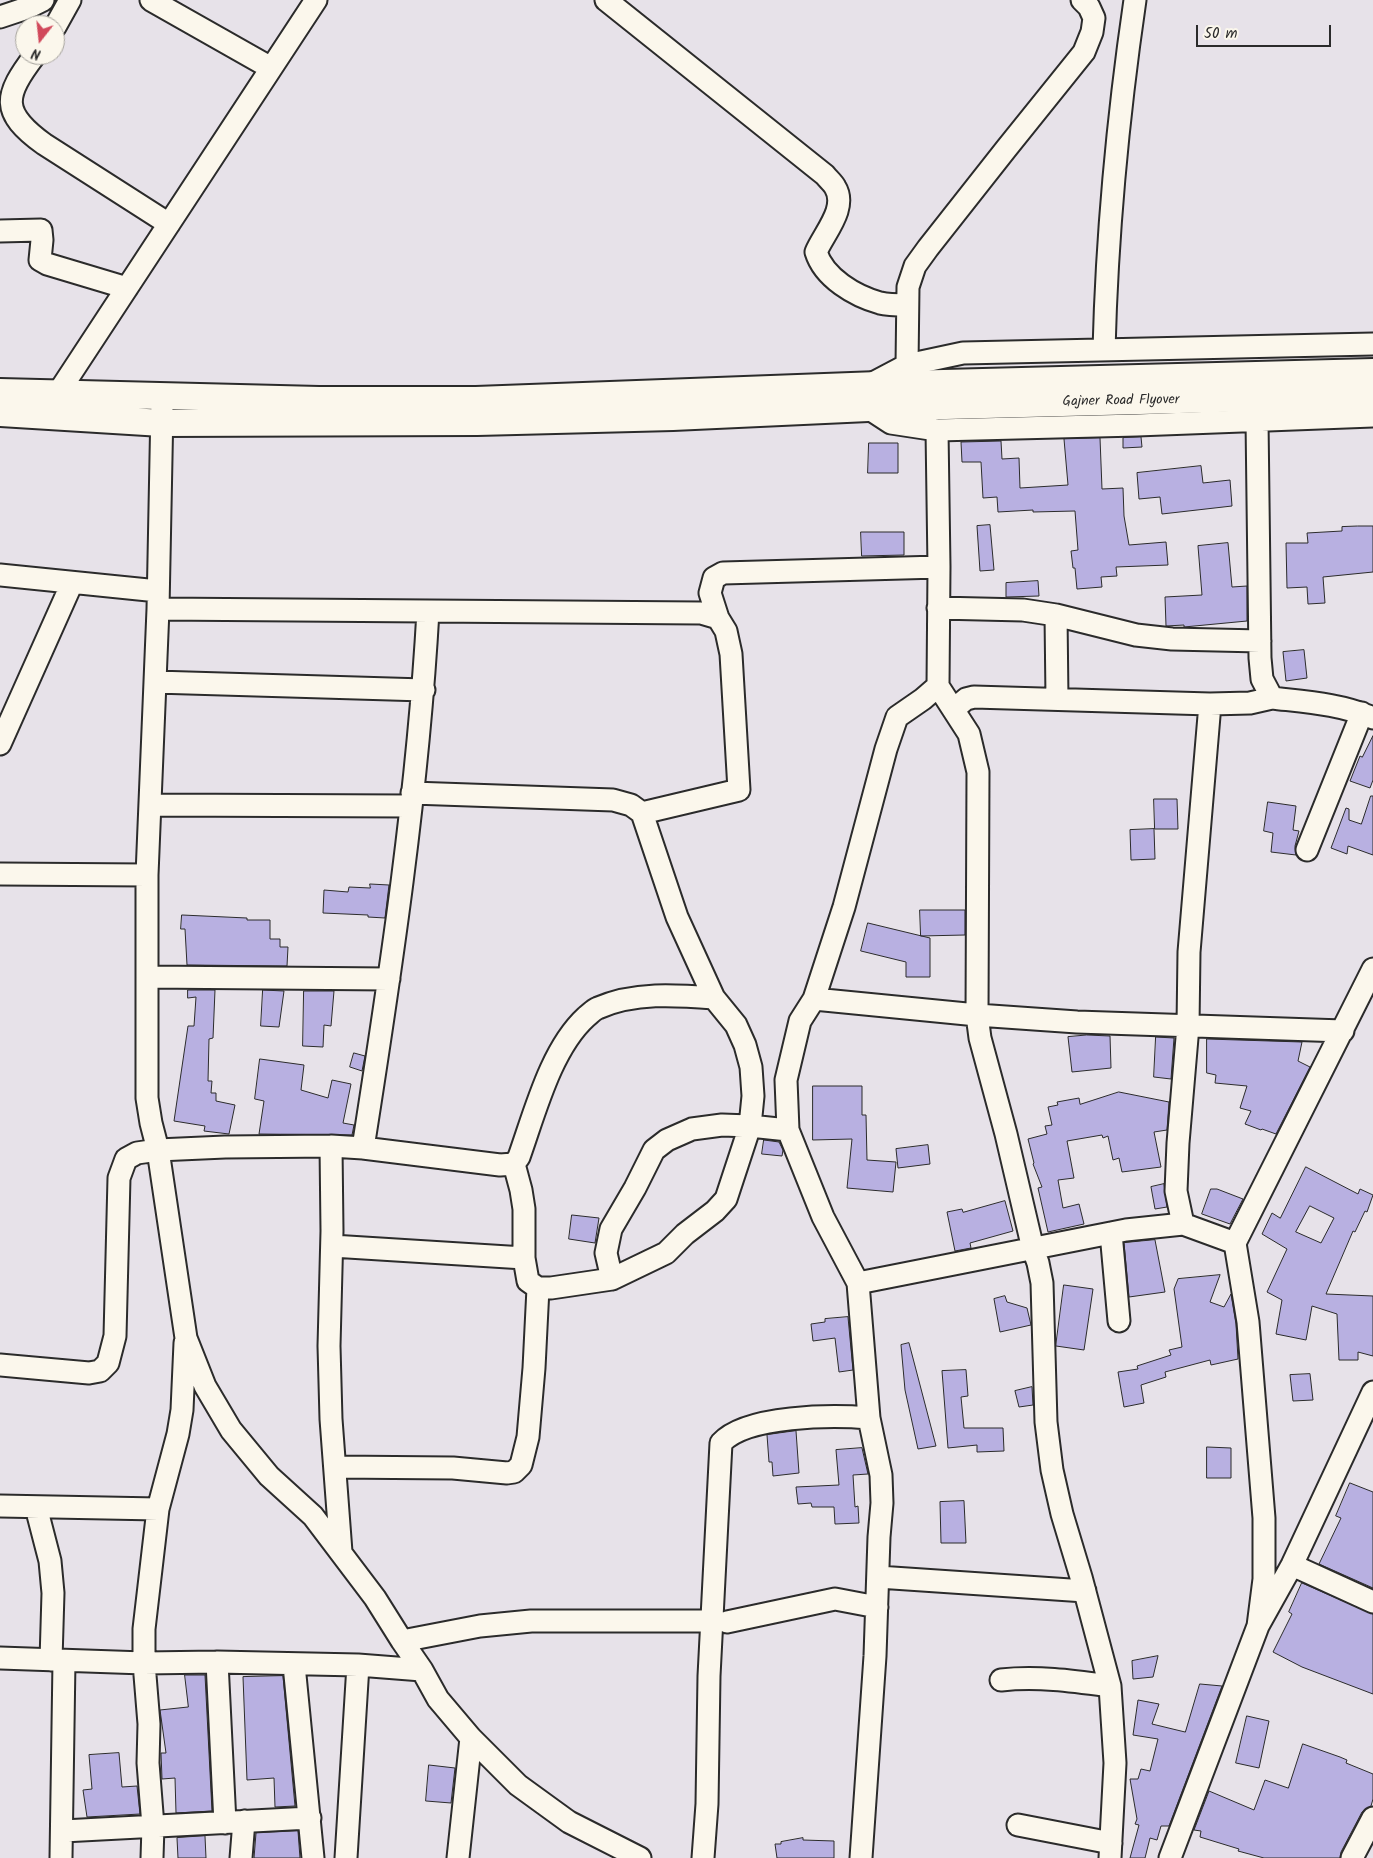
<!DOCTYPE html>
<html>
<head>
<meta charset="utf-8">
<style>
  body { margin:0 }
  #map { position:relative; width:1373px; height:1858px; overflow:hidden; background:#e7e2e9; font-family:Kalam,sans-serif }
  canvas { display:block }
  .north { position:absolute; left:15px; top:15px; width:50px; height:50px; box-sizing:border-box; background:#fbf7ec; border:1px solid #a8a59f; border-radius:50%; rotate:196deg; font-size:14px; font-weight:700; line-height:20px; text-align:center; color:#2b2b2b }
  .north::after { content:''; display:block; margin:auto; width:18px; height:22px; background:#d1495b; clip-path:polygon(50% 0,100% 100%,50% 72%,0 100%) }
  .scale { position:absolute; left:1196px; top:25px; width:135px; height:22px; box-sizing:border-box; border:2px solid #2b2b2b; border-top:0; padding-left:6px; font-size:15px; line-height:18px; white-space:nowrap; color:#2b2b2b; -webkit-text-stroke:4px #fbf7ec; paint-order:stroke }
</style>
</head>
<body>
<div id="map">
<canvas width="1373" height="1858"></canvas>
<div class="north">N</div>
<div class="scale">50 m</div>
</div>
<script>
const g = document.querySelector('canvas').getContext('2d');
g.lineJoin = 'round';
function fill(path, color) { g.fillStyle = color; g.fill(path, 'evenodd'); }
function trace(path, color, width, dash) { g.strokeStyle = color; g.lineWidth = width; g.lineCap = dash ? 'butt' : 'round'; g.setLineDash(dash || []); g.stroke(path); }
function drawText(font, color, halo, rows, align = 'center') {
  g.font = font + ' Kalam,sans-serif'; g.lineWidth = 4; g.setLineDash([]); g.textBaseline = 'middle'; g.strokeStyle = halo; g.fillStyle = color; for (const [text, x, y, turn = 0] of rows) {
    g.save(); g.translate(x, y); g.rotate((+turn || 0) * Math.PI / 180); g.textAlign = isNaN(turn) ? turn : align; if (halo) g.strokeText(text, 0, 0); g.fillText(text, 0, 0); g.restore();
  }
}
const building = new Path2D(`
  M1141 437 1142 447 1123 448V438Z
  M1100 438 1102 489 1123 488 1124 516 1129 545 1166 542 1168 565 1116 567 1117 576 1101 577 1102 587 1077 589 1075 568H1073L1071 551 1078 550 1075 511 1033 512V510L998 512 997 497 983 498 981 462H962L961 442 1001 441 1002 459 1019 458 1020 488 1068 485 1064 439Z
  M869 443H898V473H868Z
  M1201 466 1203 483 1230 480 1232 506 1162 514 1160 497 1139 499 1137 473Z
  M990 525 994 570 980 571 977 526Z
  M1358 526H1373V572L1323 577 1325 603 1308 604 1307 587 1287 588 1286 543H1308L1307 533 1342 531V527Z
  M861 532H904V555L862 556Z
  M1228 543 1232 587 1247 586V621L1184 627V625L1166 626 1165 597 1202 595 1198 546Z
  M1038 581 1039 596 1006 597V583Z
  M1304 650 1307 678 1286 681 1283 652Z
  M1373 736V780L1370 788 1350 781 1360 756 1362 757Z
  M1371 796H1373V855L1348 846 1347 854 1331 848 1346 808 1349 809V820L1361 824Z
  M1154 799H1177L1178 829H1155Z
  M1268 802 1296 806 1293 830 1299 831 1295 846 1296 855 1271 852 1273 833 1264 831Z
  M1154 829 1155 859 1131 860 1130 830Z
  M370 884 389 885 385 918 368 917V915L323 913 324 890 348 892 349 887 370 888Z
  M920 910H965V935L921 936Z
  M182 915 247 918V920H270V939H280V947H288L287 966 187 965 185 929H181Z
  M868 923 930 938V977H906V962L861 951Z
  M188 990H215L213 1038 209 1039 208 1081H212L211 1093H216V1101L235 1105 229 1134 204 1131 205 1126 174 1121 188 1026H194L196 997 188 998Z
  M263 990 284 991 279 1027 261 1026Z
  M304 991H334L331 1026 324 1025 323 1047 303 1046Z
  M1087 1035 1110 1036 1111 1068 1072 1072 1068 1037Z
  M1156 1037 1174 1038 1171 1079 1154 1077Z
  M1207 1039 1302 1042 1298 1061 1310 1067 1276 1134 1262 1129 1261 1130 1245 1124 1251 1111 1240 1108 1247 1086 1215 1083 1216 1075 1207 1073Z
  M354 1053 365 1056 362 1071 350 1067Z
  M260 1059 304 1065 301 1090 328 1098 332 1080 351 1084 343 1123 354 1125 352 1135 259 1134 264 1101 255 1099Z
  M813 1086H862V1115H866L867 1160 896 1162 893 1192 847 1188 852 1139 813 1140Z
  M1119 1092 1169 1102 1167 1130 1154 1132 1161 1167 1122 1172 1119 1158 1113 1160 1108 1136 1103 1138 1102 1135 1067 1141 1074 1178 1058 1180 1063 1208 1079 1204 1084 1224 1048 1232 1038 1188 1042 1187 1033 1164 1034 1163 1028 1139 1047 1134 1045 1126 1052 1125 1048 1107 1058 1105 1057 1102 1079 1098 1080 1104Z
  M764 1140 779 1142 783 1150 782 1156 762 1154Z
  M928 1145 930 1164 898 1168 896 1149Z
  M1306 1167 1358 1194 1360 1189 1373 1195 1367 1212 1365 1211 1355 1232 1353 1231 1326 1294 1373 1296V1356L1358 1352V1360H1339L1337 1314 1312 1306 1306 1340 1276 1334 1282 1300 1267 1292 1287 1249 1262 1234 1272 1213 1280 1218ZM1310 1206 1334 1218 1321 1243 1296 1232Z
  M1164 1184 1167 1207 1155 1209 1151 1187Z
  M1211 1189H1217L1243 1199 1230 1224 1202 1214Z
  M1005 1201 1013 1231 970 1243 971 1248 955 1251 947 1212 962 1209 963 1212Z
  M572 1215 599 1218 595 1243 569 1239Z
  M1155 1240 1165 1292 1129 1297 1124 1243Z
  M1220 1275 1210 1302 1224 1307 1231 1294 1236 1324 1238 1359 1211 1365 1210 1360 1165 1372 1166 1377 1141 1385 1144 1403 1124 1407 1118 1372 1138 1369 1137 1366 1171 1355 1169 1350 1182 1347 1174 1289 1178 1279Z
  M1064 1285 1093 1289 1084 1350 1056 1346Z
  M1005 1296 1007 1302 1027 1308 1031 1325 1000 1332 994 1299Z
  M848 1317 853 1370 839 1372 835 1338 813 1341 811 1324 825 1322V1319Z
  M909 1343 936 1446 918 1449 905 1390 901 1345Z
  M966 1370 968 1396 961 1397 964 1428H1003L1004 1451 977 1452V1445L948 1448 942 1371Z
  M1310 1374 1313 1400 1293 1401 1290 1375Z
  M1032 1387 1033 1405 1019 1407 1015 1391Z
  M796 1431 799 1473 773 1476 772 1462H769L767 1435Z
  M1207 1447 1231 1448V1478H1207Z
  M862 1448 868 1474 853 1475 855 1507 858 1506 859 1523 835 1524 834 1507H812L811 1503 798 1504 796 1487 839 1485 836 1450Z
  M1350 1483 1373 1492V1588L1319 1564 1341 1518 1336 1516Z
  M964 1501 966 1543H941L940 1502Z
  M1302 1583 1373 1614V1694L1302 1667 1273 1652 1292 1614 1289 1612Z
  M1158 1656 1153 1677 1133 1679 1132 1661Z
  M185 1675H205L212 1811 176 1813 175 1778 162 1779 161 1753H166L160 1710 188 1707Z
  M283 1676 295 1806 275 1807 274 1778 247 1780 243 1677Z
  M1200 1684 1222 1686 1169 1826H1161L1157 1840 1150 1838 1145 1858H1130L1139 1825 1135 1824 1137 1819 1130 1779H1138L1141 1769 1150 1771 1158 1739 1133 1735 1138 1700 1159 1704 1152 1724 1185 1732Z
  M1247 1716 1269 1721 1259 1768 1236 1763Z
  M1303 1744 1340 1757 1347 1760 1346 1763 1373 1774V1799L1371 1806 1362 1812 1341 1852 1340 1858H1264L1238 1851 1239 1849 1200 1837 1201 1831 1194 1830 1209 1791 1254 1810 1265 1780 1288 1788Z
  M119 1753 122 1787 137 1786 140 1814 87 1817 83 1790 92 1789 89 1755Z
  M429 1765 455 1768 451 1803 426 1801Z
  M298 1831 300 1858H254L256 1833Z
  M205 1836 206 1858H178L177 1838Z
  M803 1838V1840L834 1841V1858H777L775 1844H781V1842Z`);
fill(building, '#b8b0e1');
trace(building, '#2b2b2b', 1);
const minor = new Path2D(`
  M151 0 271 68
  M606 0 825 175C828 179 833 183 835 187 848 208 824 233 816 252 824 278 855 296 880 303 888 305 898 305 907 305
  M0 17 27 8 43 0
  M55 27 70 0
  M35 55C4 96 0 112 44 144L169 224
  M0 231 41 230 42 240 40 260 47 264 127 288
  M1104 350C1107 233 1118 116 1135 0
  M907 365 908 287 915 266 928 248 1006 149 1084 52 1092 32 1094 18 1089 7 1082 0
  M871 384 907 365 963 353 1373 344
  M54 405 58 393 316 0
  M162 407 158 609 147 875V1098L151 1123 158 1150 186 1338 205 1386 231 1430 269 1476 313 1516 375 1598 402 1641 422 1670 438 1699 471 1738 518 1785 569 1822 640 1858
  M868 408 891 423 937 430 1137 425 1373 416
  M1257 420 1260 658 1262 679 1272 698C1306 702 1341 704 1373 718
  M0 575 158 591
  M938 608 1023 610 1056 615 1136 635 1172 639 1260 641
  M158 609 701 613 718 618 726 631 731 654 739 790 642 813
  M1056 615 1057 699
  M718 618 710 593 714 578 723 573 939 567
  M155 682 424 690
  M938 686 969 734 978 772 977 1015 980 1038 1006 1134 1033 1249 1038 1263 1042 1283 1046 1422 1052 1470 1062 1514 1081 1577 1110 1686 1115 1763 1110 1858
  M954 709 966 699 974 697 1210 704 1250 703 1272 698
  M0 744 72 583
  M412 793 613 800 631 805 642 813 677 917 714 998 736 1025 745 1045 751 1067 753 1096 750 1126 726 1199 715 1211 685 1234 666 1253 612 1279 551 1288H538L528 1281 524 1258V1209L521 1190 514 1164
  M150 805 411 806
  M1307 850 1362 713
  M0 874 147 875
  M147 977 389 979
  M814 999 977 1015 1077 1022 1343 1031
  M331 1146 332 1231 329 1346 331 1419 341 1552
  M363 1148C391 970 418 791 428 611
  M1183 1224 1176 1191 1178 1143 1188 1026 1189 952 1210 704
  M1111 1233 1119 1321
  M332 1246 524 1258
  M612 1279 606 1253 611 1229 635 1188 654 1150 667 1140 692 1129 722 1125 750 1126 788 1130
  M858 1283 1126 1230 1183 1224 1235 1243
  M0 1365 89 1373 100 1371 108 1363 115 1336 119 1178 126 1159 137 1153 158 1150 225 1147 331 1146 363 1148 500 1165 514 1164 519 1157C535 1112 551 1049 586 1017 590 1014 593 1010 598 1008 634 992 676 995 714 998
  M335 1467 453 1468 507 1473 514 1472 521 1465 528 1437 534 1368 538 1288
  M0 1506 158 1509
  M36 1507 50 1561 53 1593 51 1660
  M1292 1565 1373 1602
  M878 1577 1085 1591
  M727 1622 835 1599 877 1607
  M1258 1626 1264 1579V1518L1248 1322 1235 1243 1373 969
  M402 1641 480 1626 531 1621H712
  M0 1658 144 1663 217 1662 358 1665 422 1670
  M217 1662 225 1823
  M294 1665 313 1858
  M1001 1680C1038 1676 1073 1681 1110 1686
  M1018 1825 1111 1843
  M63 1831 310 1818
  M61 1858 64 1661
  M152 1858 153 1826 148 1763 149 1724 144 1663V1629L158 1509 178 1434 182 1410 185 1343
  M241 1858 244 1821
  M346 1858 358 1665
  M458 1858 471 1738
  M703 1858 707 1804 709 1676 721 1443C746 1415 833 1415 869 1418
  M861 1858 875 1656 879 1537 882 1503 881 1475 869 1418 858 1283 823 1217 788 1130 786 1080 800 1021 814 999 844 907 886 749 897 717 923 699 938 686 939 567 937 430
  M1170 1858 1258 1626 1292 1565 1373 1392
  M1352 1858 1373 1818`);
const major = new Path2D(`
  M0 392 319 400H476L905 384 1373 372
  M0 413 162 423 477 422 673 417 868 408 1373 395`);
trace(minor, '#2b2b2b', 25);
trace(major, '#2b2b2b', 30);
trace(minor, '#fbf7ec', 21);
trace(major, '#fbf7ec', 26);
drawText('14px', '#2b2b2b', '#fbf7ec', [
  ["Gajner Road Flyover",1121,402,-1]
]);
</script>
</body>
</html>
